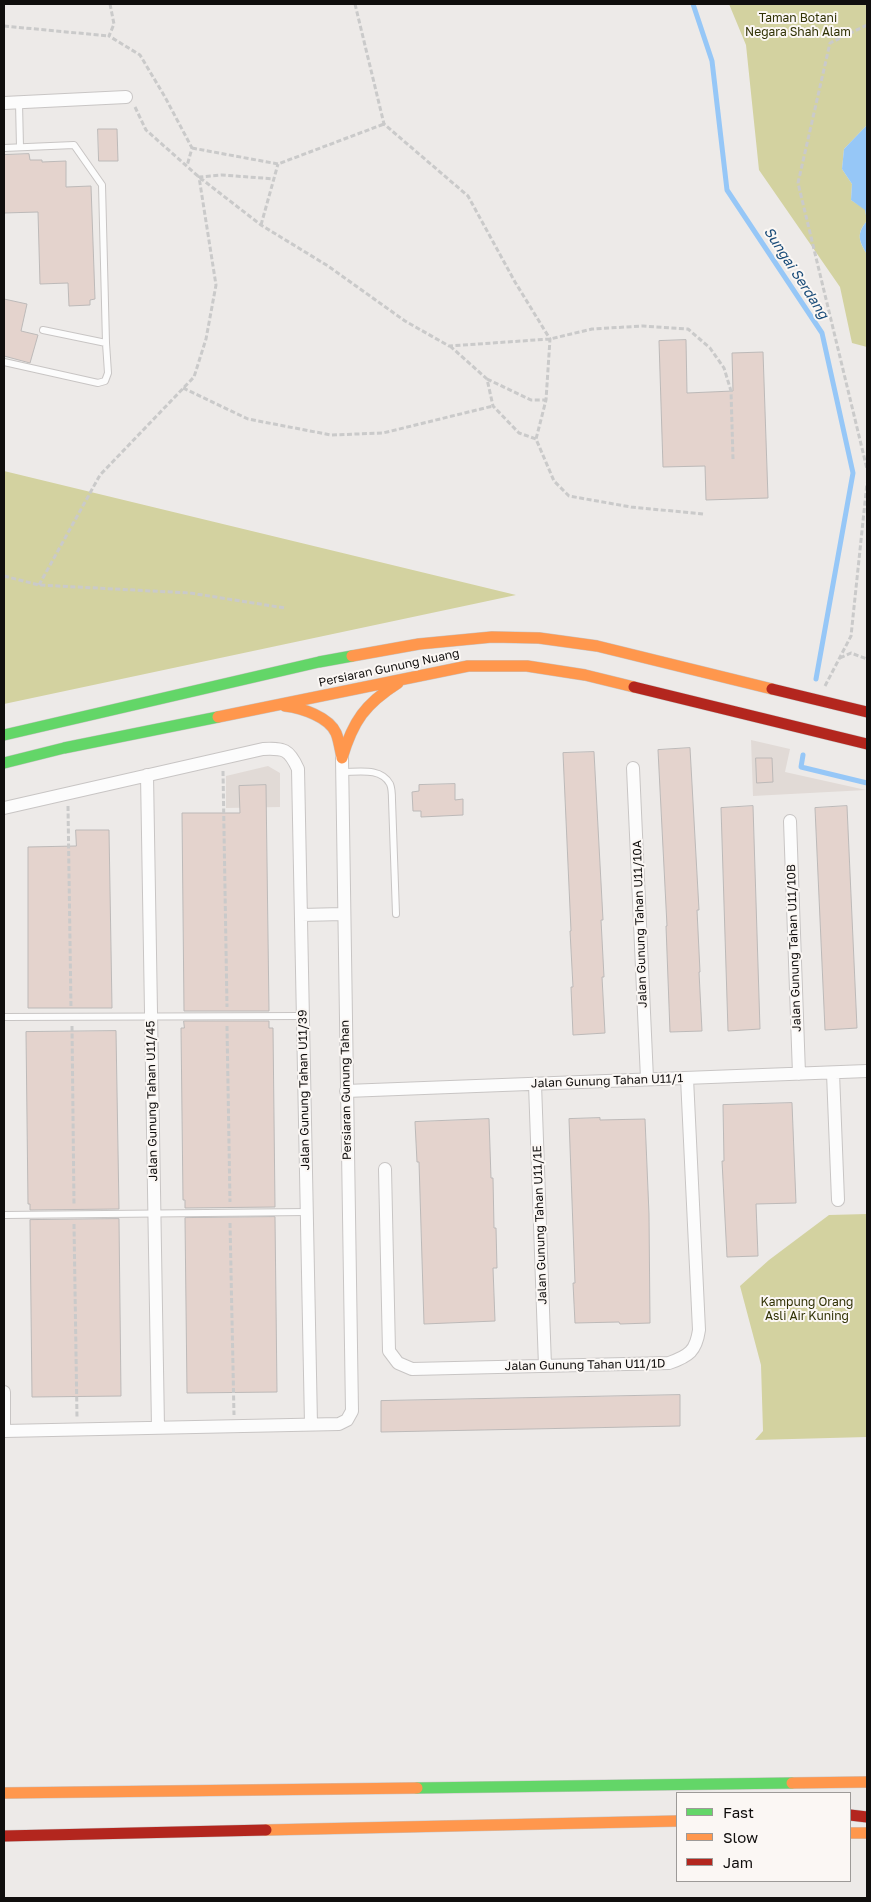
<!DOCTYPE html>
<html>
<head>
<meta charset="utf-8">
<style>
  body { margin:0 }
  #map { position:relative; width:871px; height:1902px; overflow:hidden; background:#edeae8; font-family:"Golos Text",sans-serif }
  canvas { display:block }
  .frame { position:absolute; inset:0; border:5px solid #100e0d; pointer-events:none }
  .legend { position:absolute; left:676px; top:1792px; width:175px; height:90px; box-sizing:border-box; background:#fbf7f4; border:1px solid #9d9a98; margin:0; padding:6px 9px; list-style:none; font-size:15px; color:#100e0d }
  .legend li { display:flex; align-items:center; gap:10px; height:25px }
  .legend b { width:25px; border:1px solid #9d9a98 }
</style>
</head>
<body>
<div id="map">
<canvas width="871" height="1902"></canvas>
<div class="frame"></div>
<ul class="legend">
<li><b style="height:6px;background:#63d668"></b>Fast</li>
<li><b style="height:6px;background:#ff974d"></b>Slow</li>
<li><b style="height:6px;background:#b3261e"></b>Jam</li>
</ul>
</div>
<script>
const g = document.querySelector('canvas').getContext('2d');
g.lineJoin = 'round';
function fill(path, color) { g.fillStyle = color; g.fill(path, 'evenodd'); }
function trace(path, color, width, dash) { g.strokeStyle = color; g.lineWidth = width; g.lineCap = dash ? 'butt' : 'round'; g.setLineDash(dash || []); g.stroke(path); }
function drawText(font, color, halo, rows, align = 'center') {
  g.font = font + ' "Golos Text",sans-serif'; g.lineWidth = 4; g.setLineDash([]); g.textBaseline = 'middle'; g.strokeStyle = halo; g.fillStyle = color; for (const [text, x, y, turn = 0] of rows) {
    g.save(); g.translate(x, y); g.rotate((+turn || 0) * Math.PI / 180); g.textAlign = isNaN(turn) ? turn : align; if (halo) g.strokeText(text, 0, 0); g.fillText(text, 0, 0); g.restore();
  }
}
fill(new Path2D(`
  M751 740 790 749 785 772 866 790 753 796Z
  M268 766 280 773V807L226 808V776Z`), '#e1dad6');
fill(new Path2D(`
  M729 4H867V125L844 149 842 169 852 184 851 200 865 209 867 221C856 233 859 242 867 254V347L852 343 840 287 759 170 746 45Z
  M4 471 516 595 4 704Z
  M867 1214V1437L755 1440 763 1431 761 1365 740 1286 769 1260 829 1215Z`), '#d3d2a0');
fill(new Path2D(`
  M867 125V254C859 241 856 234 867 221L865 210 851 200 852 184 842 169 844 149Z`), '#96c7f7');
trace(new Path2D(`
  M693 4 712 61 727 190 822 333 853 473 816 679
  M803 755 801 767 867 783`), '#96c7f7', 5);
const building = new Path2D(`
  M98 129H117L118 161H99Z
  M29 154 30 160H42V162L66 161V187L91 186 95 299 90 300V305L69 306 68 283 40 284 38 212 4 213V155Z
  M4 299 27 304 21 331 38 335 30 363 4 356Z
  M686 340 687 393 733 391 732 353 763 352 768 498 706 500 705 466 663 467 659 341Z
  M690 748 699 910H697L700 972H699L702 1031 670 1032 666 926H667L658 750Z
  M594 752 603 920H601L604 977H602L605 1033 573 1035 571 987H573L570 931H571L563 753Z
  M756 758H772L773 782 757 783Z
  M455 784V800L463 799V815L421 817V811H413L412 792 419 791V785Z
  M266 785 269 1011H184L182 813H240L239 786Z
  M753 806 760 1029 728 1031 721 808Z
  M847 806 857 1028 825 1030 815 808Z
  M76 830H109L112 1008H28V847L76 846Z
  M184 1021H269V1028H273L275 1207 185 1208V1200H183L181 1028H184Z
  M116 1031 119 1209 30 1210V1204H28L26 1032Z
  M792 1103 796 1203 756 1204 758 1256 727 1257 722 1161H724L723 1105Z
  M600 1118V1120L645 1119 649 1214 650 1323 620 1324 619 1322 575 1323 573 1283H575L569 1119Z
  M489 1119 491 1178H493L494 1228H496L497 1268H493L495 1321 424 1324 419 1162H417L415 1122Z
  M275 1217 277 1392 187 1393 185 1218Z
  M119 1219 121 1396 32 1397 30 1220Z
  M680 1395V1426L381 1432V1401Z`);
fill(building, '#e4d3cd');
trace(building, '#bcb9b8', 1);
const lane = new Path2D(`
  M19 103 20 147
  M4 148 74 145 102 185 106 343 108 373 105 381 98 383 4 362
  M43 330 106 343
  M342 772C358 772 381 767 390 784 392 789 392 796 392 800L396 914
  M4 1017 303 1016
  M4 1215 307 1212`);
const street = new Path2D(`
  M4 103 126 97
  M633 768 647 1079
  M147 775 158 1427
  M4 808 263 749C284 748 289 749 298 769L311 1424
  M790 821 799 1074
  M301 915 343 914
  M833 1073 838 1200
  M535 1084 545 1366
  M346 1091 867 1071
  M385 1169 389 1351 398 1363 412 1369 669 1363C689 1356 696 1351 699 1330L687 1078
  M4 1392V1431
  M4 1431 339 1424 347 1420 352 1411 342 758`);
const fast = new Path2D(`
  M4 735 319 662 352 656
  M4 763 64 748 218 717
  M417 1788 792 1783`);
const slow = new Path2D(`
  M352 656 419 644 492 637 539 638 597 646 772 689
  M285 706C302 708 329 717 336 733 339 740 340 750 342 757
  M218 717 468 666H527L585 675 634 687
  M342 758C353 721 365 704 398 683
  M792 1783 867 1782
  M4 1793 417 1788
  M266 1830 677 1821
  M850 1833H867`);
const jam = new Path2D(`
  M634 687 867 744
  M772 689 867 712
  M850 1815 867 1817
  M4 1836 266 1830`);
trace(lane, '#c8c5c4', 8);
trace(street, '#c8c5c4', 14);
trace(fast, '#c8c5c4', 12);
trace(slow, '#c8c5c4', 12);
trace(jam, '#c8c5c4', 12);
trace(new Path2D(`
  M110 4 114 24 109 36 140 55 165 97 192 148 187 166
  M355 4 384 124 468 196 515 282 550 339 546 400 536 439
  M867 25 830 43 798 183 867 469
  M4 26 109 36
  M135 107 146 130 199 177 261 225 328 266 405 321 449 346 550 339 592 329 643 326 688 329 710 348 724 368 731 391 733 459
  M192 148 278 164 384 124
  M261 225 278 164
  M450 346 487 379 493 406 519 433 536 439 554 481 569 496 631 507 703 514
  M487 379 531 400H546
  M183 388 248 419 331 435 383 433 493 406
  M4 576 39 585 190 593 285 608
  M39 585 100 475 194 377 206 339 216 285 199 177 222 175 275 179
  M840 658 851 653 867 659
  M825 686 851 636 867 483
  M223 771 227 1007
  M68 806 71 1008
  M72 1026 74 1205
  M227 1026 230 1202
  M230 1223 234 1415
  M74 1224 77 1418`), '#cacaca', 3, [5, 2.5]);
trace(lane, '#fcfcfc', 6);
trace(street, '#fcfcfc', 12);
trace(fast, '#63d668', 11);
trace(slow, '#ff974d', 11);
trace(jam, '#b3261e', 11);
drawText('12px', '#313205', '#fbf7f4', [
  ["Taman Botani",798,18],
  ["Negara Shah Alam",798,32],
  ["Kampung Orang",807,1302],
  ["Asli Air Kuning",807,1316]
]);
drawText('12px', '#100e0d', '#fbf7f4', [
  ["Persiaran Gunung Nuang",389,668,-12],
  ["Jalan Gunung Tahan U11/10A",640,924,-92],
  ["Jalan Gunung Tahan U11/10B",794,948,-92],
  ["Jalan Gunung Tahan U11/1",607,1081,-2],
  ["Jalan Gunung Tahan U11/39",304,1090,-91],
  ["Persiaran Gunung Tahan",346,1090,-91],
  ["Jalan Gunung Tahan U11/45",152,1101,-91],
  ["Jalan Gunung Tahan U11/1E",540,1225,-92],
  ["Jalan Gunung Tahan U11/1D",585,1365,-1]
]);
drawText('italic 14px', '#1a4c79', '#fbf7f4', [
  ["Sungai Serdang",796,273,57]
]);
</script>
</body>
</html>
